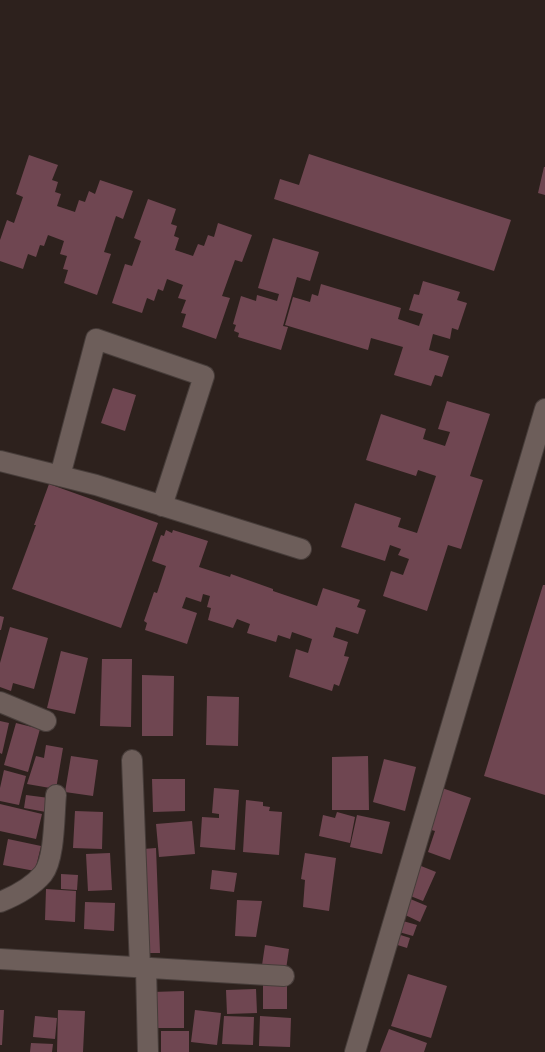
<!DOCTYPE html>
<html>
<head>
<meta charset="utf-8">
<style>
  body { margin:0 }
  canvas { display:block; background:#2d211d }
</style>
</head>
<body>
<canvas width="545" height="1052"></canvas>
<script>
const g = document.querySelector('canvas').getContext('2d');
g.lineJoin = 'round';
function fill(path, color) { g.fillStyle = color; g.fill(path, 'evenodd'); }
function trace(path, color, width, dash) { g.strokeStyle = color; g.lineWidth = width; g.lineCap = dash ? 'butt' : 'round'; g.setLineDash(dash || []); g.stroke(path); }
fill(new Path2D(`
  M309 154 511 220 494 271 274 199 280 179 299 185Z
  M29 155 58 165 52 180 58 182 55 192 61 194 57 206 75 212 79 200 85 202 89 191 95 194 100 180 133 191 123 219 116 216 104 252 111 254 97 295 64 283 68 270 63 269 67 256 60 254 64 241 48 235 44 246 40 245 36 257 28 254 23 269 0 261V240L7 220 14 223 23 197 16 194Z
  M544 167H545V195L538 193Z
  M148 199 176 209 171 224 177 226 174 236 179 238 175 250 193 256 198 244 204 246 208 235 214 237 218 223 252 235 242 262 235 260 222 296 230 298 216 339 182 327 186 314 181 313 186 300 178 298 183 285 167 279 163 291 158 289 154 301 147 298 142 313 112 303 125 264 132 266 141 241 134 238Z
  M273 238 319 252 310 281 297 277 283 326 288 327 281 350 238 337 239 333 234 331 236 325 233 324 241 296 256 301 257 295 277 301 279 294 258 288Z
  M423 281 460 292 457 300 467 303 458 330 452 328 450 339 433 334 429 350 449 356 442 377 435 375 431 386 394 375 403 347 371 338 368 350 285 325 293 297 310 302 312 294 318 296 321 284 401 308 398 319 419 326 423 314 409 310 414 294 419 295Z
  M113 388 136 395 125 431 101 423Z
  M447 401 490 414 470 476 483 480 461 549 448 545 427 611 383 596 391 571 403 575 409 559 398 555 401 549 390 545 385 561 341 547 355 503 401 518 398 527 417 533 436 476 418 470 416 476 366 460 381 414 426 429 423 439 445 446 450 432 438 429Z
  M49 484 158 523 121 628 12 589 36 525H34Z
  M166 530 172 533 173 530 208 541 199 567 230 577 231 574 273 589V591L317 606 323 588 360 600 357 607 366 610 358 634 336 627 333 637 348 642 344 656 349 657 339 686 334 684 332 691 289 677 296 649 308 653 312 639 292 632 290 639 278 635 276 642 247 633 250 624 237 619 233 628 208 620 211 608 207 607 210 596 203 594 201 602 186 597 182 608 197 613 187 644 145 630 147 623 144 621 154 592 157 593 166 566 152 561 161 535 164 536Z
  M543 585H545V795L484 776Z
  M0 616 4 617 1 630H0Z
  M10 627 48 638 34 689 13 683 11 691 0 687V663Z
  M61 651 88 658 75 714 47 708Z
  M102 659H132L131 727 100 726Z
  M142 675 174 676 173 736H142Z
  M207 696 239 697 238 746 206 745Z
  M0 721 9 723 2 754 0 753Z
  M16 723 40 729 28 772 4 765Z
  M46 745 63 748 56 789 27 784 36 756 44 758Z
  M71 756 98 760 93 796 65 792Z
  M368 756 369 810H332V757Z
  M384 759 416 767 405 811 373 802Z
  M4 770 26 776 19 805 0 801V788Z
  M152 779H185V811L153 812Z
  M214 788 239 790 235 850 200 847 202 817 219 818V814L212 813Z
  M442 788 471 798 450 860 428 852 435 831 428 829Z
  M26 795 49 798 46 812 24 808Z
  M246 800 263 802V806L270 807 269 811 282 812 279 855 243 852Z
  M0 804 42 814 36 839 0 831Z
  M75 811 103 812 102 849 73 848Z
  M337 812 355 817 350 843 319 836 323 815 335 818Z
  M357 815 390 822 382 854 350 847Z
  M192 821 195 854 159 857 156 824Z
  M8 839 41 846 35 871 3 865Z
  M156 848 160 953H147L143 849Z
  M110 853 112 890 88 891 86 854Z
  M305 853 336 858 329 911 303 907 305 880 301 879Z
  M416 864 436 872 423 901 403 893Z
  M212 870 237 873 234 892 210 889Z
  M61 874 78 875 77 890 61 889Z
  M46 889 76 891 75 922 45 920Z
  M408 898 427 906 420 922 401 913Z
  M237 900 262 901 256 937 235 936Z
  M85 902 115 903 114 931 84 929Z
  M396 919 417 925 413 936 392 930Z
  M391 932 410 938 407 948 388 942Z
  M265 945 289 949 285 976 261 972Z
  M408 974 447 986 431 1038 391 1026Z
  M263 983H287V1009H263Z
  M256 989 257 1013 227 1014 226 990Z
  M184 991V1028H152V992Z
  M0 1010H4L2 1045H0Z
  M58 1010 85 1011 83 1052H57Z
  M195 1010 221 1013 217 1045 191 1042Z
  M35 1016 57 1018 55 1039 33 1037Z
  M224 1016 254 1017 253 1045 222 1044Z
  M260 1016 291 1018 290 1047 259 1046Z
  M389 1029 427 1043 424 1052H380Z
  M161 1031H189V1052H161Z
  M31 1043 53 1044 52 1052H30Z`), '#6f4651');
const street = new Path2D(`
  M0 461 96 485 301 549
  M60 476 96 339 204 376 162 506
  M0 702 46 721
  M132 760 140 968
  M0 902C15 896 32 887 43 874 55 859 54 815 56 795
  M0 959 284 976
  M146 968 148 1052
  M355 1052 545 409`);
trace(street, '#473d3a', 22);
trace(street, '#6d5e5a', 20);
</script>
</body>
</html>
